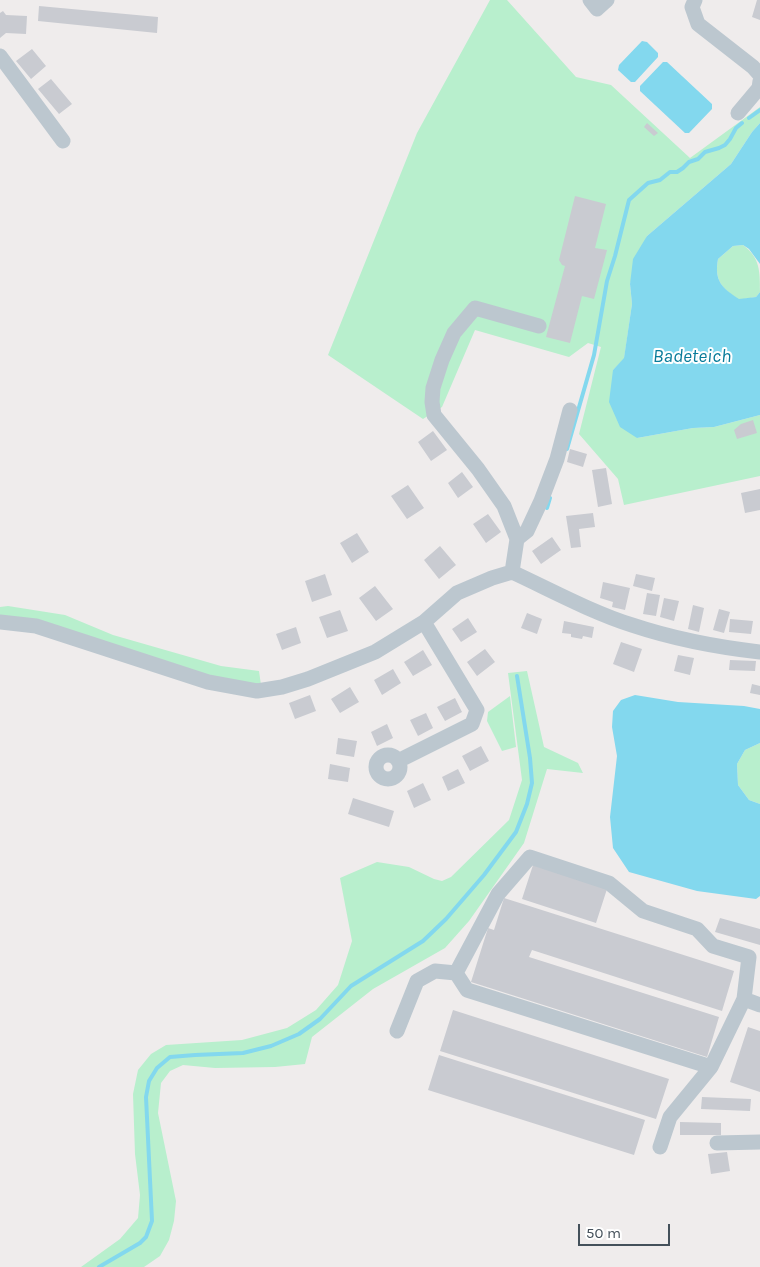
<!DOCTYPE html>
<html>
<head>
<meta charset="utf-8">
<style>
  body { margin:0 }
  #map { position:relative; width:760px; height:1267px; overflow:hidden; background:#efecec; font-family:Karla,sans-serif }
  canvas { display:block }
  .scale { position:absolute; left:578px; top:1224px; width:92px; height:22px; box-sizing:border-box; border:2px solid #44505a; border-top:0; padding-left:6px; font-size:15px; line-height:18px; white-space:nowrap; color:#44505a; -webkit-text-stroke:4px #fff; paint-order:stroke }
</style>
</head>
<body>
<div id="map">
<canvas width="760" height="1267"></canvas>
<div class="scale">50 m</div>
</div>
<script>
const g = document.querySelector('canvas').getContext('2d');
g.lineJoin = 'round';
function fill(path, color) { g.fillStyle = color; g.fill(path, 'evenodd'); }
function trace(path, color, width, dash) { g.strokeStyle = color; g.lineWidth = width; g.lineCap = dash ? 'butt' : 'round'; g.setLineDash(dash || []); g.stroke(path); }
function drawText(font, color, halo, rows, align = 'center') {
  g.font = font + ' Karla,sans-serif'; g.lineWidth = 4; g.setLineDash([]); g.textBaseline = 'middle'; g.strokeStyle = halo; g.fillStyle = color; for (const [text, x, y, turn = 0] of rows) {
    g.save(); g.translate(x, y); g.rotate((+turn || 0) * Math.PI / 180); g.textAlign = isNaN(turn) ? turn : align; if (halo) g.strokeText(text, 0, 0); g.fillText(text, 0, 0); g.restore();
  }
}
fill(new Path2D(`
  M490 0H507L576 77 611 85 690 158 760 107V123L752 132 731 164 647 236 630 284 632 304 624 359 613 370 637 438 693 428 714 427 760 415V476L624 505 618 479 579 434 601 347 588 343 569 357 475 330 442 407 423 419 328 355 417 133Z
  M743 245C760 258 760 270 760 292L756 297 739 300C722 288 714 281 718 259L733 246Z
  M8 606 65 615 113 635 221 666 259 671 261 685 216 679 0 616V607Z
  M527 671 544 747 578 763 583 773 547 769 524 843 469 921 445 948 373 989 312 1037 305 1064 275 1067 215 1068 183 1065 170 1071 161 1083 158 1113 176 1201 174 1221 169 1240 160 1256 144 1267H81L120 1239 138 1218 140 1195 135 1154 133 1094 138 1070 151 1054 166 1045 242 1040 287 1028 316 1010 338 985 352 941 340 878 377 862 409 867 434 879 442 881 451 877 509 820 522 780 508 673Z
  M510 696 516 747 502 751 487 721 488 712Z
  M760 743V804L749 800 738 785 737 764 745 750Z`), '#b8efcd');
fill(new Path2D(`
  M642 41 647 42 658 53V57L635 82H631L618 70 619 65Z
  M663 62H667L712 104V109L689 133H685L640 91V86Z
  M760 123V264L749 249 743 245 733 246 718 259C714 281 722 288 739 299L756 297 760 292V415L714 427 693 428 637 438 620 427 609 402 613 370 624 358 632 304 630 284 633 259 647 236 731 164 752 132Z
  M635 695 678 702 744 706 760 709V743L745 750 737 764 738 785 749 800 760 804V896L756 899 697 891 629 872 613 848 610 817 617 756 612 727 613 711 621 700Z`), '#83d8ee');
trace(new Path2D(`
  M749 118 760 110
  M567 449 594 355 607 281 615 256 629 200 648 183 660 180 670 172H677L683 168 689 162 698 159 705 152 719 148 725 145 730 139 736 128 742 123
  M547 508 550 498
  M99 1267 140 1243 146 1237 152 1221 146 1097 149 1081 157 1068 170 1057 195 1055 243 1053 271 1046 299 1034 320 1019 351 986 423 941 446 919 484 875 516 832 527 804 532 783 530 758 517 676`), '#83d8ee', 4);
fill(new Path2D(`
  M757 0H760V20L752 17Z
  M39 6 158 17 157 33 38 21Z
  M3 11 6 15 27 16 26 34 6 33 0 38V13Z
  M32 49 46 66 31 79 16 61Z
  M51 79 72 104 59 114 38 89Z
  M647 123 658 133 654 136 644 127Z
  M575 196 606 204 595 248 607 250 594 299 582 296 570 343 546 337 565 266 562 265 559 260Z
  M753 420 757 433 737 439 734 430 741 424Z
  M433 431 447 450 431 461 418 442Z
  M570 449 587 454 583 467 567 462Z
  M606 468 612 504 598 507 592 470Z
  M462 472 473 487 458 498 448 483Z
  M408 485 424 508 407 519 391 496Z
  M760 489V510L745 513 741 493Z
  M593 513 595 527 579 529 581 547 571 548 566 516Z
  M488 514 501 532 486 543 473 524Z
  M357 533 369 552 352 563 340 543Z
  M552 537 561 550 541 564 532 551Z
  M440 546 456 565 439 579 424 560Z
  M325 574 332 595 312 602 305 581Z
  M636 574 655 578 652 591 633 586Z
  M603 582 630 588 625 610 612 607 613 602 600 598Z
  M375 586 393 609 376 621 359 598Z
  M647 593 660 595 656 616 643 614Z
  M664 598 679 601 674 621 660 617Z
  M693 605 704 608 699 632 688 629Z
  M719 609 730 612 724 633 713 630Z
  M340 610 348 631 327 638 319 617Z
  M527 613 542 619 537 634 521 628Z
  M468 618 477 632 461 642 452 629Z
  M730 619 753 621 751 634 729 632Z
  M564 621 594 627 592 638 583 636 582 639 571 637V634L562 633Z
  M296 627 301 643 282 650 276 634Z
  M621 642 642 649 634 672 613 664Z
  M485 649 495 662 477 676 467 662Z
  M423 650 432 665 413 676 404 662Z
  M678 655 694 658 690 675 674 671Z
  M730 660 756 661 755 671 729 670Z
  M393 669 401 683 382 695 374 680Z
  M752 684 760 686V695L750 693Z
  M350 687 359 702 340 713 331 699Z
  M310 695 316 711 295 719 289 703Z
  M455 698 462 712 445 721 437 707Z
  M426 713 433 728 418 736 410 720Z
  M387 724 393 738 377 746 371 732Z
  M338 738 357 741 354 757 336 754Z
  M481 746 489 761 470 771 462 756Z
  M330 764 350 768 348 782 328 779Z
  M458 769 465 783 448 791 442 777Z
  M423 783 431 800 414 808 407 791Z
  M353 798 394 811 389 827 348 814Z
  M533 865 607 889 596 923 522 899Z
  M504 898 734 971 722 1011 532 950 529 957 719 1017 707 1057 471 982 488 928 494 930Z
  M720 918 760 929V945L715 932Z
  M453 1010 669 1079 656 1119 440 1051Z
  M748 1027 760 1031V1092L730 1082Z
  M439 1055 645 1120 634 1155 428 1090Z
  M702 1097 751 1099 750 1111 701 1109Z
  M680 1122 721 1123V1135H680Z
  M727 1152 730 1171 711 1174 708 1154Z`), '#c9cbd1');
trace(new Path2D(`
  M590 0 597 9 607 0
  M695 0 692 7 698 24 753 67 760 75
  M0 56 63 141
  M738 113 759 88 760 81
  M517 539 527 531 541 501 557 459 570 410
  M512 572 517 539 504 506 478 469 434 415 432 402 433 388 442 360 454 333 475 308 539 326
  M0 622 36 626 208 682 257 691 282 687 308 679 375 652 424 622 457 593 492 578 512 572C551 590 591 612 632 625 674 639 716 647 760 652
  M376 767a12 12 0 1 1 24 0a12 12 0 1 1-24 0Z
  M398 761 472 724 477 710 424 622
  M530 857 609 883 643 911 697 929 713 946 749 957 744 999 711 1067 467 990 456 973 498 894Z
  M744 999 760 1005
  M397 1031 417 981 435 971 456 973
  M717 1143 760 1142
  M660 1147 670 1117 711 1067`), '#bcc7cf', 15);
drawText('italic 19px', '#097c9a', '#fff', [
  ["Badeteich",692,357]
]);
</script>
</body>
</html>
